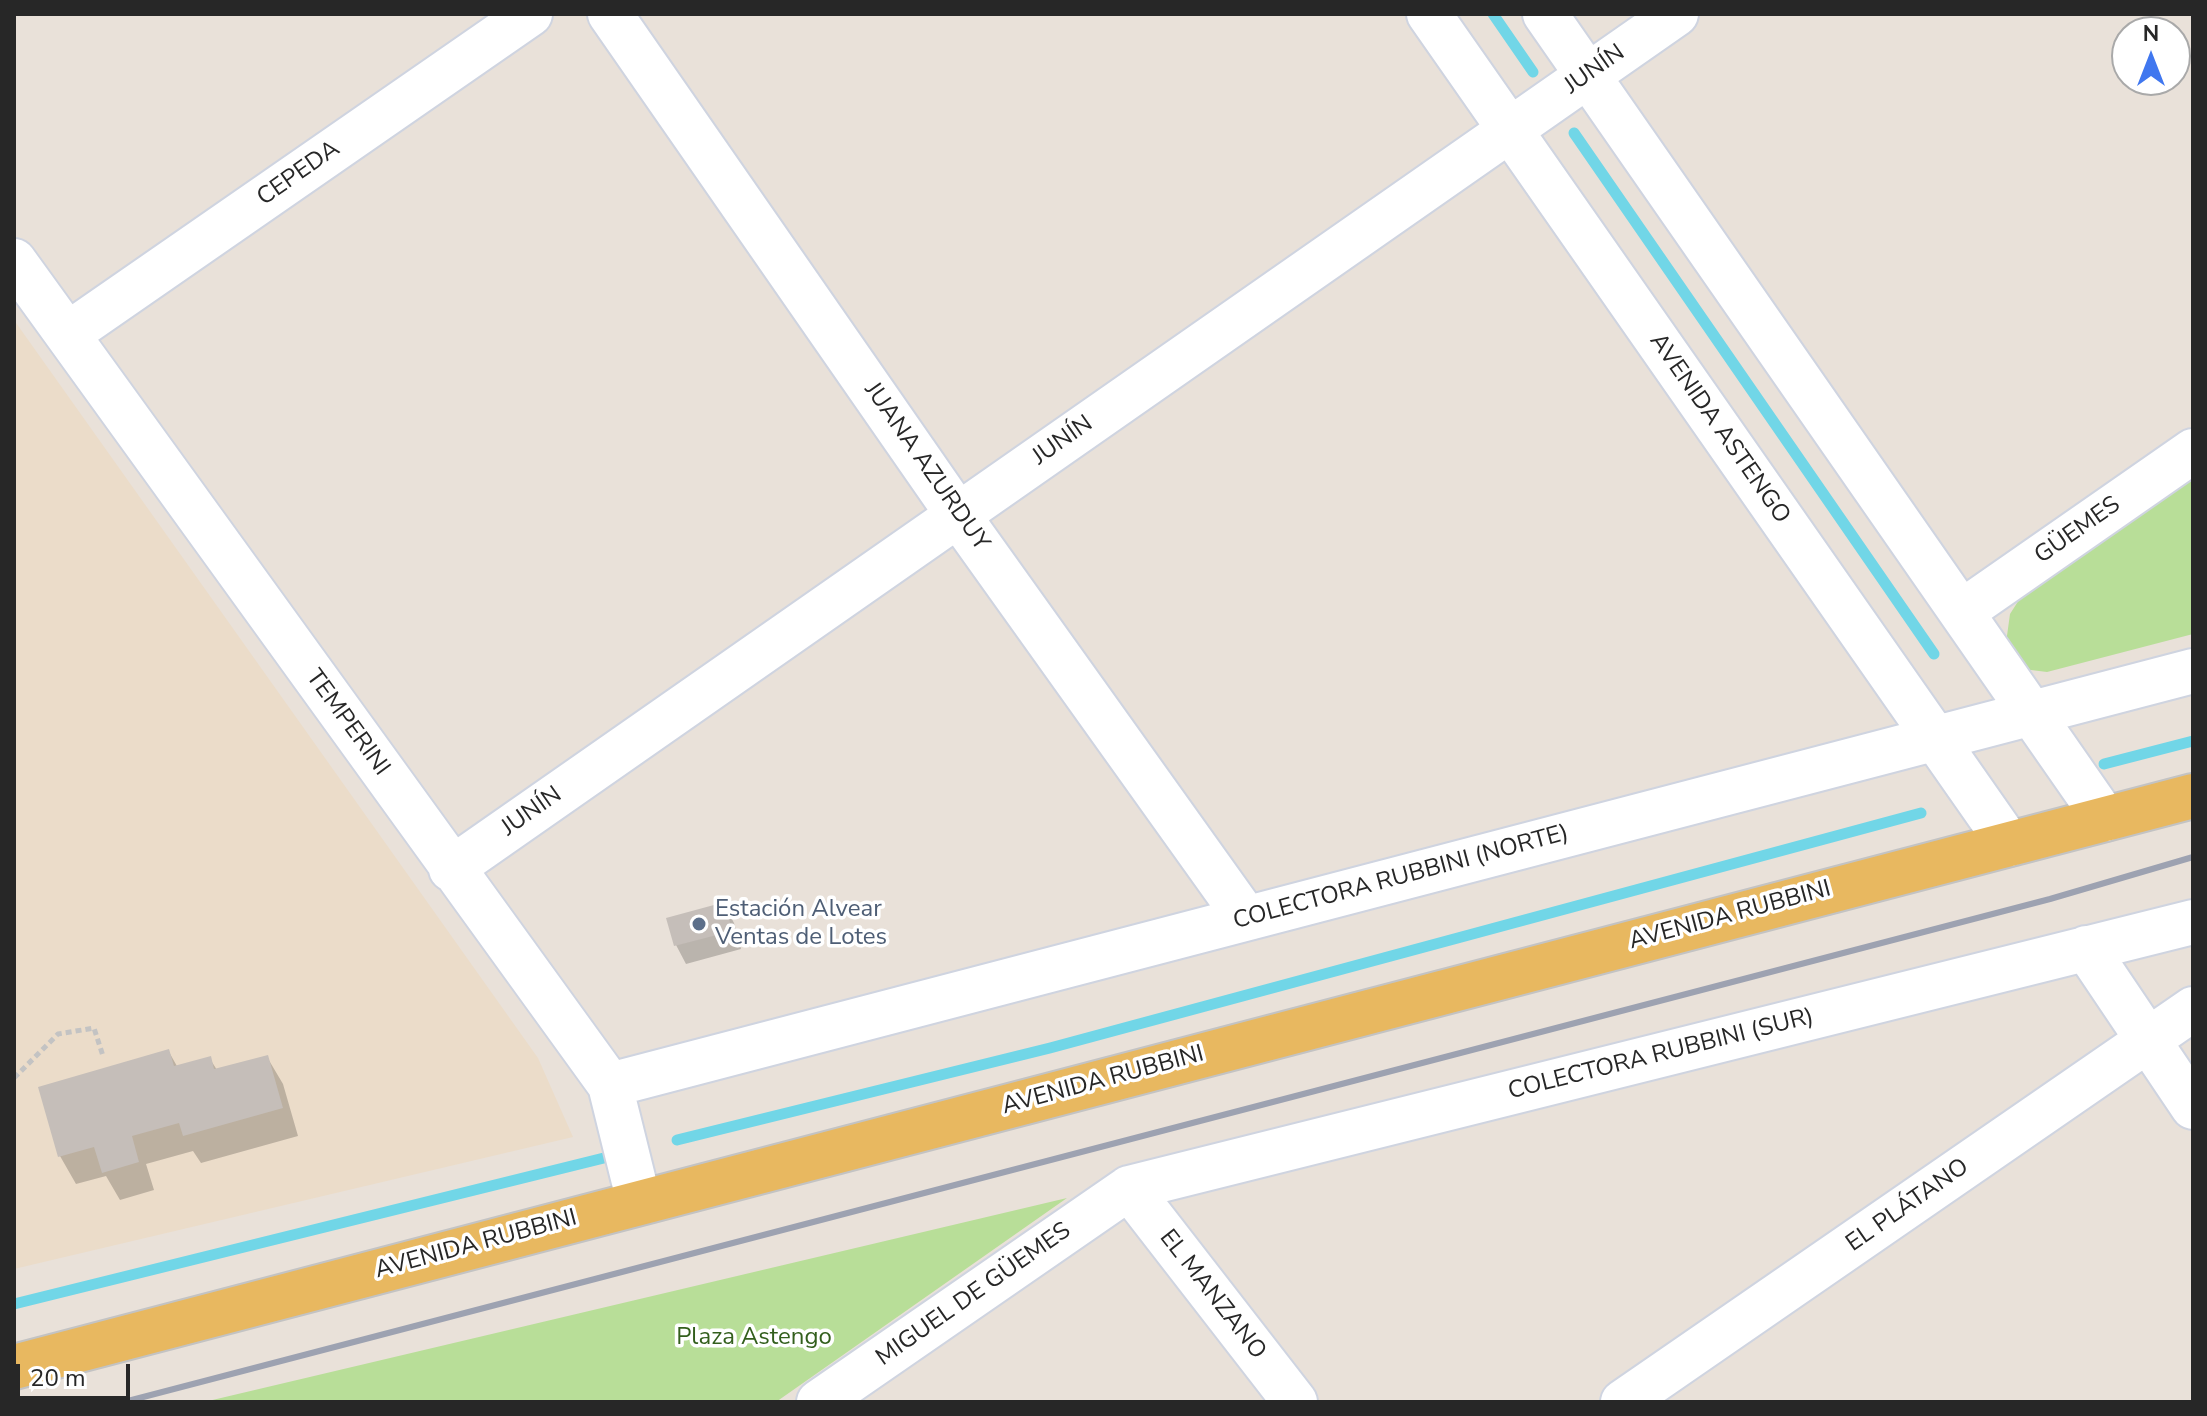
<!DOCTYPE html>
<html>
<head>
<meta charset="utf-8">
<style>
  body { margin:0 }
  #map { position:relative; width:2207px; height:1416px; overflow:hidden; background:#e9e1d9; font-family:"Nunito Sans",sans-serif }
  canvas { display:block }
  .frame { position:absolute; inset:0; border:16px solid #272727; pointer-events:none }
  .north { position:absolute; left:2111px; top:16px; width:80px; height:80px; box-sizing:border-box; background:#fff; border:2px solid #a9a9a9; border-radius:50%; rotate:0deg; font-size:22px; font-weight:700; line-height:32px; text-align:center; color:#272727 }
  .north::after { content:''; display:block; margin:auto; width:28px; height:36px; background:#4077ef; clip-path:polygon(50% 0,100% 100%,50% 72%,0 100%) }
  .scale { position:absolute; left:16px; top:1364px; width:114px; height:36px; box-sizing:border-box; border:4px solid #272727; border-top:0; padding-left:10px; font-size:24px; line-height:28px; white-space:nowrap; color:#272727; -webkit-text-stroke:6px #fff; paint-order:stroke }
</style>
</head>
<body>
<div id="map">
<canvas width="2207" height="1416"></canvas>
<div class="frame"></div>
<div class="north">N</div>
<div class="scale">20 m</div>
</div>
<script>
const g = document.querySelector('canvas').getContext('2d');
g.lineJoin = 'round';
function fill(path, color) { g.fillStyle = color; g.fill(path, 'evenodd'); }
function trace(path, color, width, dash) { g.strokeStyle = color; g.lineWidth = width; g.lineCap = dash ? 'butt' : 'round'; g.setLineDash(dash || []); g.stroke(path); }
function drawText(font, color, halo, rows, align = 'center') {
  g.font = font + ' "Nunito Sans",sans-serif'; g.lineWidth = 7; g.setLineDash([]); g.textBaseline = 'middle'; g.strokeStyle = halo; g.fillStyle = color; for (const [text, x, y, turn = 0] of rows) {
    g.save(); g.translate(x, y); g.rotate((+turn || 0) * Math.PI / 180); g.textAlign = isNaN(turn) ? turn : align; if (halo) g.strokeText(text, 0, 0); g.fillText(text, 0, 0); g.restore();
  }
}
fill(new Path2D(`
  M14 320 538 1058 573 1137 14 1269Z`), '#ebdcc9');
fill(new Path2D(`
  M2193 474V634L2047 672 2023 669 2006 643 2010 614 2024 592Z
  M1067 1198 776 1402H204Z`), '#b8de98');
fill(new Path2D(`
  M724 904 734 923 741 949 686 964 676 945Z
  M169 1052 178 1068 210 1059 217 1070 267 1057 283 1084 298 1136 201 1163 193 1151 146 1164 154 1190 120 1200 106 1176 76 1184 60 1156Z`), '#0003');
trace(new Path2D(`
  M1493 14 1533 72
  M1574 133 1934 654
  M2104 764 2193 741
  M677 1140 1050 1048 1921 813
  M14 1304 616 1155`), '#71d6e7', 11);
fill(new Path2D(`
  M725 902 732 931 674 946 666 918Z
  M169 1049 174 1066 211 1056 214 1069 268 1055 283 1108 183 1136 179 1123 132 1136 139 1162 102 1173 94 1147 58 1157 38 1087Z`), '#c5beb9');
const minor = new Path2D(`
  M610 14 958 515 1246 918
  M1429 14 2009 844
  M1545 14 2105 819
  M14 261 610 1085 639 1202
  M68 334 530 14
  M1963 611 2193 451
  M451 869 1676 14
  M2086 948 2193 1107
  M610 1085 2193 671
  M1129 1188 1295 1402
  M819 1402 1129 1188 2193 922
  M1623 1402 2193 1009`);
const major = new Path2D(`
  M14 1367 2193 796`);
trace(minor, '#cfd4e0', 48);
trace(major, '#c3c3c3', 48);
trace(new Path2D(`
  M14 1078 58 1034 94 1028 103 1056`), '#c3c3c3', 5, [6, 4]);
trace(minor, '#fff', 44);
trace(major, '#e8b860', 44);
trace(new Path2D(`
  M124 1402 2050 899 2193 857`), '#9da2b1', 6);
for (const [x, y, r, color] of [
  [699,924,8,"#5c6f8a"]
]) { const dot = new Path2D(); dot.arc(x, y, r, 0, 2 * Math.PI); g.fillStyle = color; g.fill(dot); trace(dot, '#fff', 3); }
drawText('24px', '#272727', '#fff', [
  ["JUNÍN",1595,70,-35],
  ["CEPEDA",299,174,-35],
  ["AVENIDA ASTENGO",1719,429,55],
  ["JUNÍN",1063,441,-35],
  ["JUANA AZURDUY",926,467,55],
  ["GÜEMES",2078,531,-35],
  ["TEMPERINI",347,723,54],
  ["JUNÍN",532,812,-35],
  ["COLECTORA RUBBINI (NORTE)",1401,878,-15],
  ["AVENIDA RUBBINI",1730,916,-15],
  ["COLECTORA RUBBINI (SUR)",1661,1055,-14],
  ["AVENIDA RUBBINI",1103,1081,-15],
  ["EL PLÁTANO",1908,1206,-35],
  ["AVENIDA RUBBINI",476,1245,-15],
  ["MIGUEL DE GÜEMES",974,1295,-35],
  ["EL MANZANO",1212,1295,52]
]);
drawText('24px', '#4e5e75', '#fff', [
  ["Estación Alvear",715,910],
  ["Ventas de Lotes",715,938]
], 'left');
drawText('24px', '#335f1d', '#fff', [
  ["Plaza Astengo",754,1338]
]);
</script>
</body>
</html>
